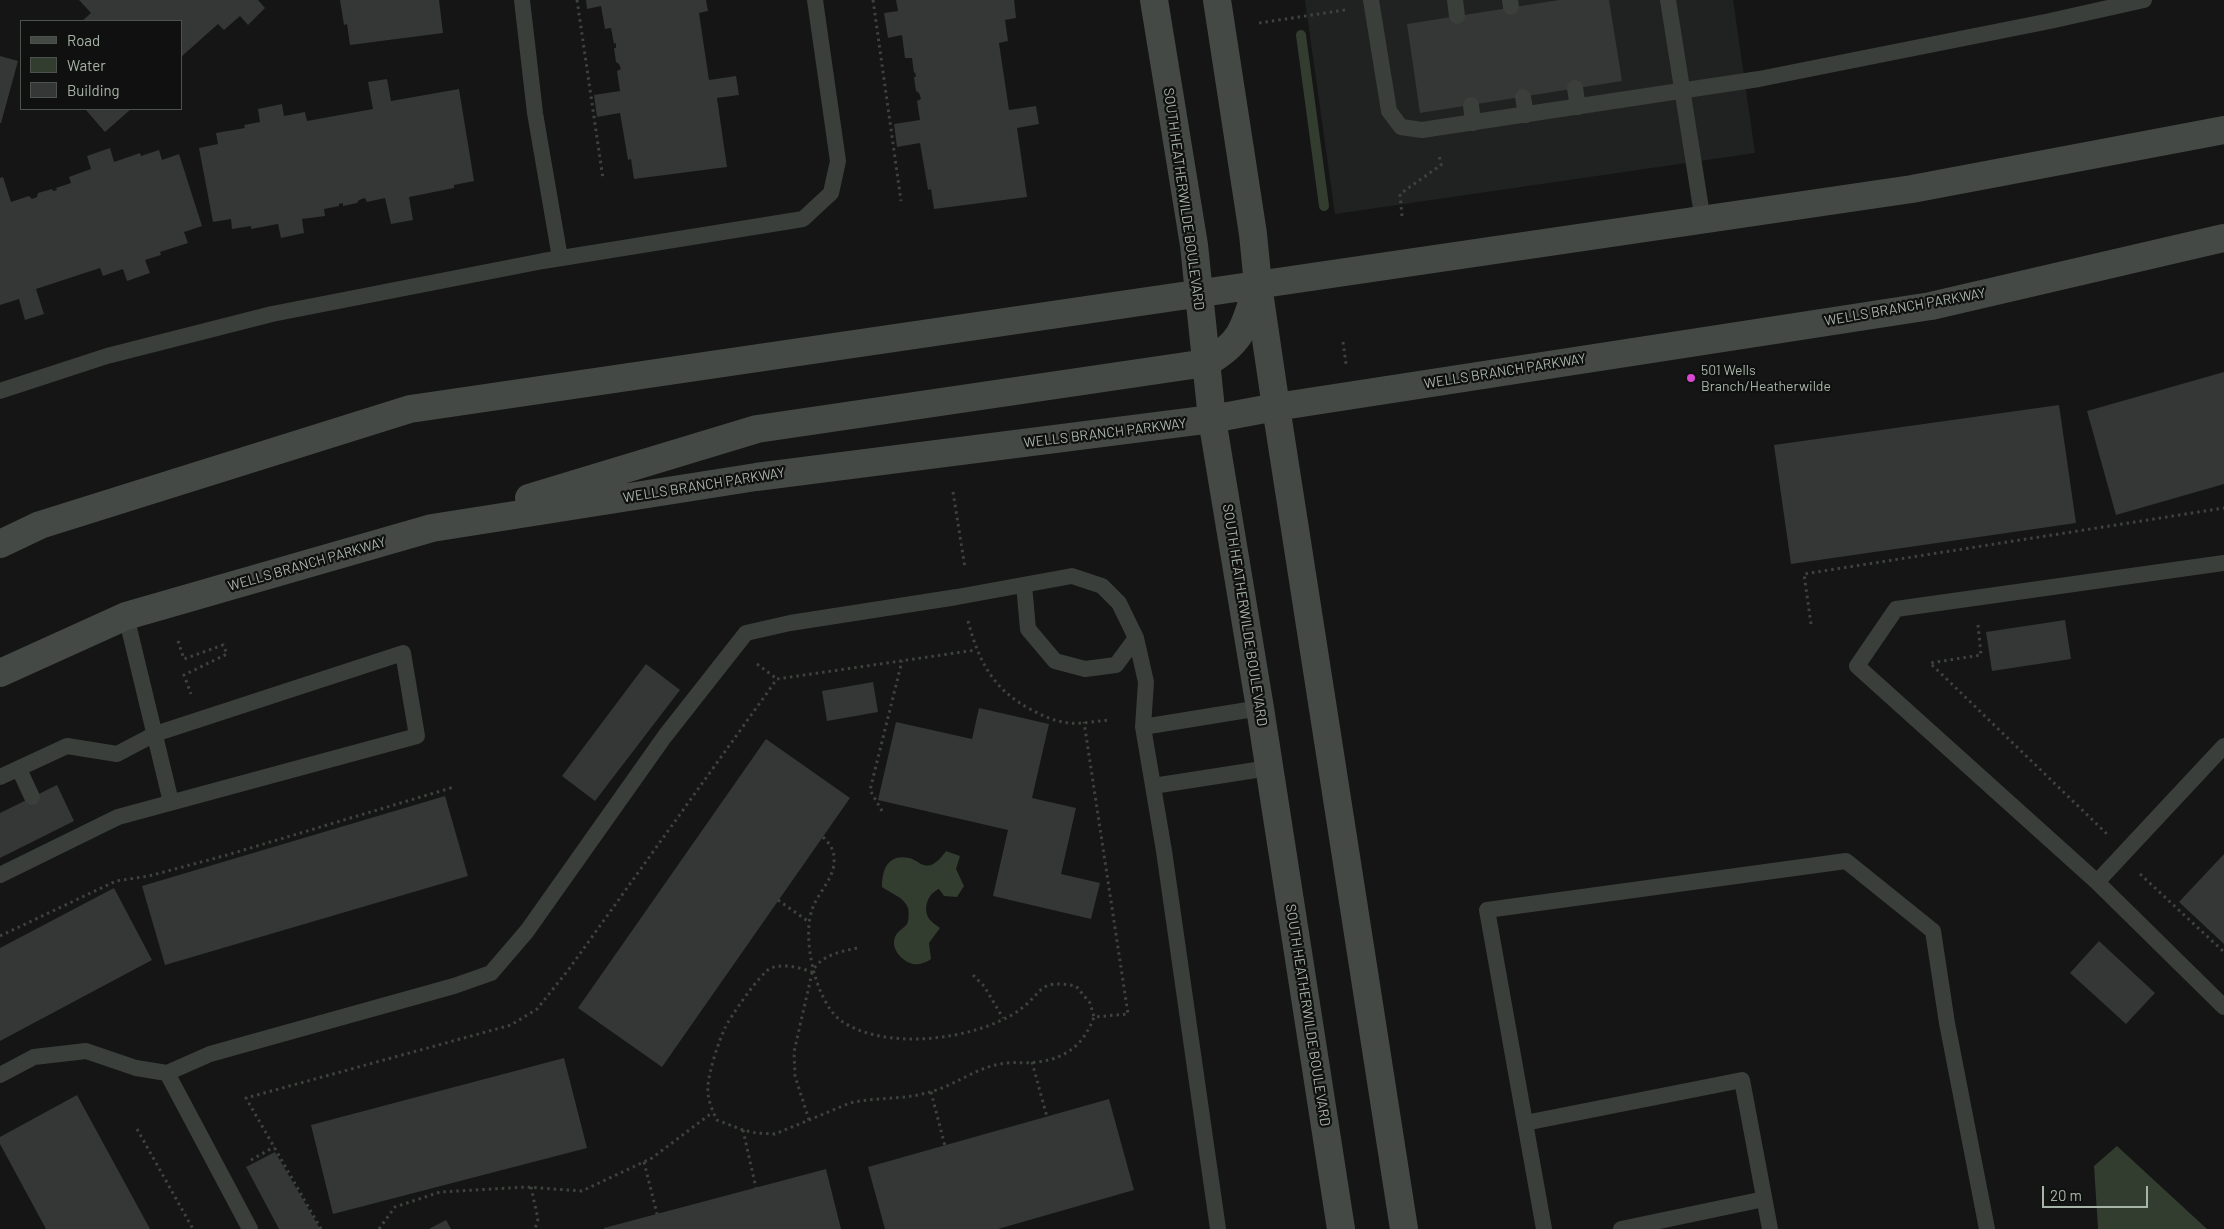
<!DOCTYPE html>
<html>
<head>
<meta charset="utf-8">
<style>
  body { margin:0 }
  #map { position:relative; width:2224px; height:1229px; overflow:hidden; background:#141514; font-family:Barlow,sans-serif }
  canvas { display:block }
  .legend { position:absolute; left:20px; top:20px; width:162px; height:90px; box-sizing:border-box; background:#0f100f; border:1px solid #4c524c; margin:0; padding:6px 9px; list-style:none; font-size:15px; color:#a7b4a8 }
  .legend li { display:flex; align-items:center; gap:10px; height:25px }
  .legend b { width:25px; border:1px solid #4c524c }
  .scale { position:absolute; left:2042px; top:1186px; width:106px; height:22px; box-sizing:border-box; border:2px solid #a7b4a8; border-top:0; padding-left:6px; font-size:15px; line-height:18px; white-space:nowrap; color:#a7b4a8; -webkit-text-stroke:4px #0f100f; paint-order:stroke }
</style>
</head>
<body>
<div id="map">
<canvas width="2224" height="1229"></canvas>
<ul class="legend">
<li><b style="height:6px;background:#444945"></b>Road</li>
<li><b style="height:14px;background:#323c2f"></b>Water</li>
<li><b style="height:14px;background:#343735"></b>Building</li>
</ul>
<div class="scale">20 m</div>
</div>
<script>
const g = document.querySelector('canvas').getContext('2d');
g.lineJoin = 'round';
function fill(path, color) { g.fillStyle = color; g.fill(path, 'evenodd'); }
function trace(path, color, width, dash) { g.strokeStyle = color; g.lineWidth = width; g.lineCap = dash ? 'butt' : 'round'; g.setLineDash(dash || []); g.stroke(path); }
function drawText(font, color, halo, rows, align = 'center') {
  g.font = font + ' Barlow,sans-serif'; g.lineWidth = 4.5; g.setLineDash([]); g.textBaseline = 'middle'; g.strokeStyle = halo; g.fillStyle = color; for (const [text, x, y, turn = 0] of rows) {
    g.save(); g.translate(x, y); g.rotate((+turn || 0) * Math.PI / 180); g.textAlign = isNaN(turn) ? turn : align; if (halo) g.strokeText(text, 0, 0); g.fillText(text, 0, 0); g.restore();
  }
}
fill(new Path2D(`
  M1305 0H1733L1755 153 1335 214Z`), '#202221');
fill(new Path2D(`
  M946 851 960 856 956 869 964 886 957 897 944 896 939 889C929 893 923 906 928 917 930 921 936 925 940 928L929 943 931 959C926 963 919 965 913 964 901 961 889 947 896 935 899 930 904 928 907 924 909 920 909 912 908 908 904 897 890 893 882 887 882 869 888 854 909 858 915 859 919 864 924 865 933 868 941 858 946 851Z
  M2117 1146 2207 1229H2098L2094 1166Z`), '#323c2f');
trace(new Path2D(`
  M1301 35 1324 206`), '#323c2f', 10);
fill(new Path2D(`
  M79 0H258L265 8 248 25 240 16 224 30 218 24 181 57V21H82L91 13Z
  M340 0H439L443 33 350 45 347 24 344 25Z
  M586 0H706L708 11 699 13 709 80 736 76 739 95 717 98 727 167 634 179 631 159 628 160 620 113 597 117 594 95 620 91 617 71 621 69 619 64 616 62 614 48H616V43L614 44 611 28 605 29 601 6 587 9Z
  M896 0H1014L1016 18 1005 20 1008 41 999 43 1009 110 1036 106 1039 124 1017 128 1027 197 934 209 931 189 928 190 920 143 897 147 894 124 920 120 917 101 921 99 919 93 916 91 914 77H916L915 72 914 73 912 58H905L902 35 888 38 884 13 898 11Z
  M1559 0H1609L1622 81 1420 113 1407 24Z
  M0 56 18 61 1 123H0Z
  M387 79 391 101 459 89 474 181 454 185V188L409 197 413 220 391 224 385 198 367 202 365 198 359 200 357 203 343 206V203L339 204V206L324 209 325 216 302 219 304 233 281 238 278 224 251 229V226L232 229 231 219 213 222 199 148 218 144 216 133 245 128 244 125 260 122 258 109 282 104 284 116 305 112 307 121 373 109 368 82Z
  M85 109H131L105 132Z
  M110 148 114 162 140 153 141 156 159 150 162 160 179 154 202 226 184 232 188 243 160 252 161 255 145 260 150 273 127 281 123 269 103 276 100 268 36 289 44 314 25 320 19 299 0 305V178L3 177 11 202 29 196 32 199 37 197 38 193 52 189 53 191 57 190 56 188 71 183 69 177 91 169 87 156Z
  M2224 372V484L2116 515 2087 411Z
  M2059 405 2076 523 1791 564 1774 445Z
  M2065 620 2071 659 1992 671 1986 632Z
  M646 664 680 690 595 801 562 776Z
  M873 682 878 712 827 721 822 691Z
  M979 708 1049 724 1032 798 1076 808 1061 874 1100 883 1091 919 993 896 1008 830 878 800 896 722 972 739Z
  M766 739 850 798 662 1067 578 1008Z
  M57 785 74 821 0 858V813Z
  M445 796 468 876 165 965 142 886Z
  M2224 854V944L2179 902Z
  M114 888 152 960 0 1041V948Z
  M2099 941 2155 993 2126 1024 2070 973Z
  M564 1058 587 1148 333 1214 311 1125Z
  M77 1095 150 1229H46L0 1144V1137Z
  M1109 1099 1134 1190 998 1229H885L868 1167Z
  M275 1152 320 1229H279L246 1167Z
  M826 1169 841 1229H604V1228Z
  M446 1220 451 1229H429Z`), '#343735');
trace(new Path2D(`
  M577 0 603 179
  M873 0 901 201
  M1259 23 1345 10
  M1402 216 1400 194 1441 165 1439 155
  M1343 342 1346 364
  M953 492 965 568
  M968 621C979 662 993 689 1030 709 1043 716 1056 722 1070 723 1082 724 1096 721 1109 720
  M1811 624 1804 574 2224 508
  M1978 625 1981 655 1930 663 2107 834
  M178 641 184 659 223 645 227 654 184 675 191 694
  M757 664 777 679
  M882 811 870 790 902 661
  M823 837C831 845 835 851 834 863 833 879 819 892 813 907 801 936 815 1000 840 1020 884 1052 975 1040 1018 1011 1045 992 1036 979 1076 986L1090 1003 1094 1017 1128 1014 1084 722
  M2140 874 2224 952
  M778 900 809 922
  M0 936 116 881 149 876 227 855 454 787
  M857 948C839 952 821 955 812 972 800 968 785 963 771 968 761 972 730 1017 725 1028 719 1040 708 1074 708 1087 707 1098 712 1110 717 1120L743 1130 756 1133 775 1134 850 1103C875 1097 901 1100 926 1093 953 1087 973 1069 1000 1064 1012 1061 1026 1064 1038 1062 1067 1058 1084 1044 1094 1017
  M973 975 984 986 1003 1018
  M1032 1062 1047 1117
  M931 1092 945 1146
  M809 1120 795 1076 794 1052 812 973
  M137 1129 193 1229
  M743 1130 756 1188
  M251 1160 274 1147
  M644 1162 657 1214
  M531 1187 538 1219 535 1229
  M321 1229 246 1098 511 1025 537 1009 569 969 777 679 976 650
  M379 1229 395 1207 440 1192 526 1187 582 1191 652 1158 713 1112`), '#3e433e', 3, [2.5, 4]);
trace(new Path2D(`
  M522 0 535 113 560 258
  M1371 0 1389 111 1401 127 1422 130 1759 79 2050 21 2144 0
  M1455 0 1457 16
  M1510 0 1511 7
  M1668 0 1703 221
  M1575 88 1578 107
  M1523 97 1526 115
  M1471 105 1473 123
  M0 391 107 356 272 314 543 261 803 219 831 193 838 161 815 0
  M2224 563 1896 609 1857 666 2097 882 2224 1007
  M1024 585 1028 629 1055 661 1085 669 1116 665 1136 638
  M126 616 171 802
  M1143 727 1260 708
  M19 769 32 797
  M0 777 67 746 117 754 155 734 403 653 417 736 118 817 0 875
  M1153 786 1269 768
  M2097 882 2224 746
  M167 1073 210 1054 454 986 491 973 527 931 665 736 746 633 790 623 957 597 1072 576 1102 586 1119 603 1136 638 1146 682 1143 727 1164 851 1218 1229
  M0 1075 34 1057 86 1051 136 1068 167 1073 250 1229
  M1525 1123 1742 1080 1770 1229
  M1544 1229 1487 910 1846 861 1933 931 1947 1023 1987 1229
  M1621 1229 1764 1199`), '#3a3f3b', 16);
trace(new Path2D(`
  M1154 0 1194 245 1212 419 1260 708 1341 1229
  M1217 0 1253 234 1258 285 1276 407 1404 1229
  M529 498 757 429 1206 363C1241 343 1244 329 1255 293
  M0 544 40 525 410 409 1912 189 2224 130
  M0 673 126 616 432 528 756 477 1212 419 1276 407 1931 306 2224 238`), '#444945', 28);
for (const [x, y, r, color] of [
  [1691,378,5,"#d948d1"]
]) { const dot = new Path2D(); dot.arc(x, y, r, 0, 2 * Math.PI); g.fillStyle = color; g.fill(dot); trace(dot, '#0f100f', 2); }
drawText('14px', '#a7b4a8', '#0f100f', [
  ["SOUTH HEATHERWILDE BOULEVARD",1184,199,82],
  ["WELLS BRANCH PARKWAY",1905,307,-10],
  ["WELLS BRANCH PARKWAY",1505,371,-9],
  ["WELLS BRANCH PARKWAY",1105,433,-7],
  ["WELLS BRANCH PARKWAY",704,485,-9],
  ["WELLS BRANCH PARKWAY",307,564,-16],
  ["SOUTH HEATHERWILDE BOULEVARD",1245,615,81],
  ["SOUTH HEATHERWILDE BOULEVARD",1308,1015,81]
]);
drawText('14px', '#a7b4a8', '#0f100f', [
  ["501 Wells",1701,370],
  ["Branch/Heatherwilde",1701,386]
], 'left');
</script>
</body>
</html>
